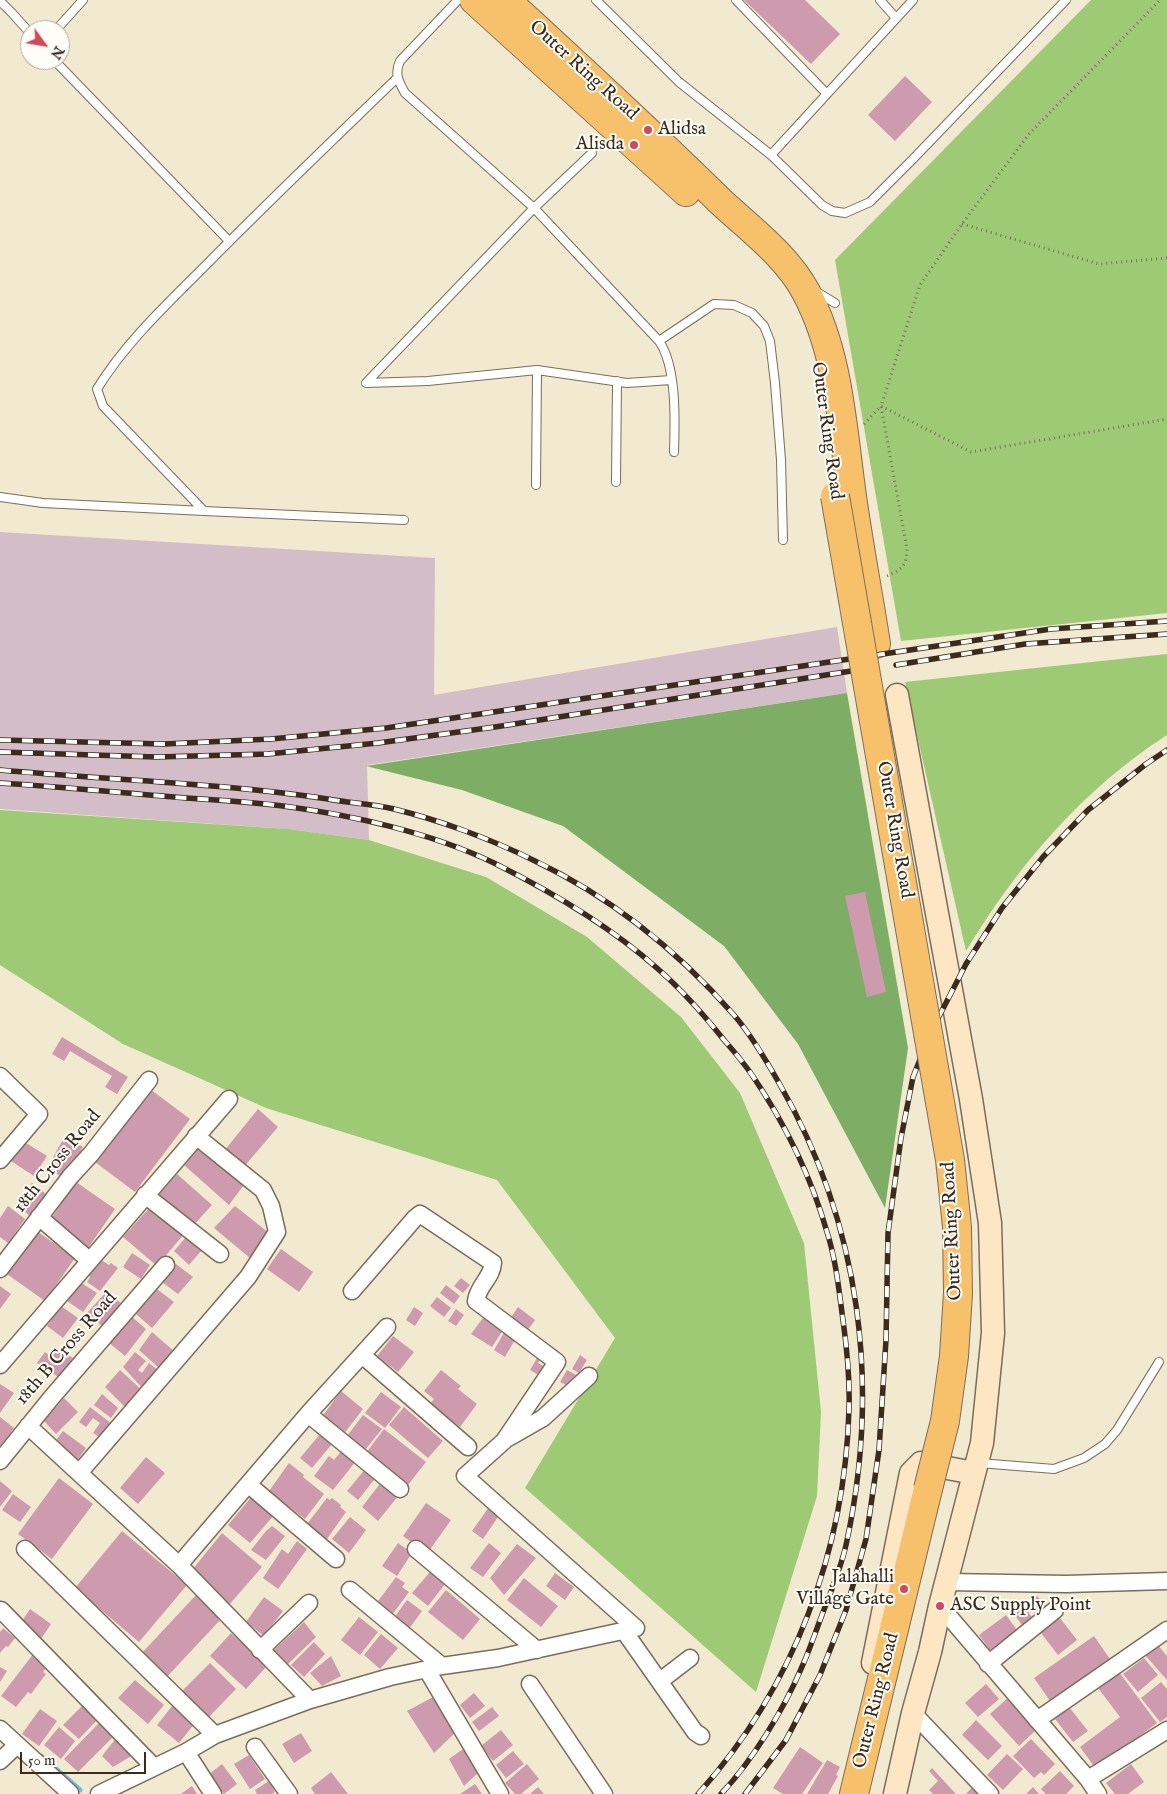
<!DOCTYPE html>
<html>
<head>
<meta charset="utf-8">
<style>
  body { margin:0 }
  #map { position:relative; width:1167px; height:1794px; overflow:hidden; background:#f1e9d0; font-family:"IM FELL English",serif }
  canvas { display:block }
  .north { position:absolute; left:20px; top:20px; width:50px; height:50px; box-sizing:border-box; background:#fdfcf7; border:1px solid #afa8a0; border-radius:50%; rotate:122deg; font-size:14px; font-weight:700; line-height:20px; text-align:center; color:#3b2a1e }
  .north::after { content:''; display:block; margin:auto; width:18px; height:22px; background:#d1495b; clip-path:polygon(50% 0,100% 100%,50% 72%,0 100%) }
  .scale { position:absolute; left:20px; top:1752px; width:126px; height:22px; box-sizing:border-box; border:2px solid #3b2a1e; border-top:0; padding-left:6px; font-size:15px; line-height:18px; white-space:nowrap; color:#3b2a1e; -webkit-text-stroke:4px #fdfcf7; paint-order:stroke }
</style>
</head>
<body>
<div id="map">
<canvas width="1167" height="1794"></canvas>
<div class="north">N</div>
<div class="scale">50 m</div>
</div>
<script>
const g = document.querySelector('canvas').getContext('2d');
g.lineJoin = 'round';
function fill(path, color) { g.fillStyle = color; g.fill(path, 'evenodd'); }
function trace(path, color, width, dash) { g.strokeStyle = color; g.lineWidth = width; g.lineCap = dash ? 'butt' : 'round'; g.setLineDash(dash || []); g.stroke(path); }
function drawText(font, color, halo, rows, align = 'center') {
  g.font = font + ' "IM FELL English",serif'; g.lineWidth = 4; g.setLineDash([]); g.textBaseline = 'middle'; g.strokeStyle = halo; g.fillStyle = color; for (const [text, x, y, turn = 0] of rows) {
    g.save(); g.translate(x, y); g.rotate((+turn || 0) * Math.PI / 180); g.textAlign = isNaN(turn) ? turn : align; if (halo) g.strokeText(text, 0, 0); g.fillText(text, 0, 0); g.restore();
  }
}
fill(new Path2D(`
  M0 532 435 558 434 695 837 627 847 693 367 765 369 840 288 829 0 809Z`), '#d2bdc8');
fill(new Path2D(`
  M1091 0H1167V613L901 641 835 260Z
  M1167 654V735C1082 790 1018 865 966 951L905 682Z
  M0 810 288 829 369 840 486 877 587 937 681 1017 740 1093 804 1243 821 1412 817 1496 756 1692 525 1488 615 1338 497 1180 266 1108 123 1044 0 965Z`), '#9ec975');
fill(new Path2D(`
  M847 693 908 1048 885 1208 798 1044 724 946 563 826 462 790 366 766Z`), '#7ead66');
trace(new Path2D(`
  M41 1756 80 1790`), '#6ac0e7', 5);
fill(new Path2D(`
  M744 0H805L840 34 811 64Z
  M905 76 932 102 895 141 868 115Z
  M865 892 886 992 867 997 845 896Z
  M62 1037 128 1077 117 1094 105 1087 112 1076 70 1051 64 1061 52 1054Z
  M150 1089 190 1119 135 1192 95 1162Z
  M258 1109 278 1127 242 1169 224 1151Z
  M65 1136 83 1147 74 1162 72 1161 62 1177 47 1168Z
  M23 1141 47 1156 34 1176 11 1161Z
  M201 1146 246 1182 229 1205 184 1165Z
  M177 1174 212 1205 192 1227 158 1196Z
  M76 1182 115 1209 88 1248 49 1222Z
  M32 1183 46 1194 30 1216 16 1205Z
  M152 1205 185 1233 157 1266 123 1237Z
  M8 1206 25 1219 8 1243 0 1237V1218Z
  M235 1206 269 1233 250 1258 214 1228Z
  M34 1229 75 1258 45 1301 4 1272Z
  M187 1236 202 1250 189 1265 174 1251Z
  M281 1249 313 1272 299 1292 267 1269Z
  M132 1253 150 1265 141 1279 123 1267Z
  M100 1259 109 1265 111 1263 118 1268 100 1291 87 1282 90 1277 88 1275Z
  M176 1264 193 1277 178 1294 162 1282Z
  M461 1278 470 1285 463 1293 454 1286Z
  M80 1282 97 1293 83 1312 67 1301Z
  M446 1285 460 1296 454 1304 440 1293Z
  M0 1286 11 1294 0 1309Z
  M157 1289 174 1302 152 1328 136 1314Z
  M107 1291 123 1305 103 1327 87 1313Z
  M437 1297 451 1308 444 1317 430 1306Z
  M61 1306 78 1318 63 1338 47 1326Z
  M414 1307 423 1313 415 1326 406 1320Z
  M518 1307 535 1320 527 1331 510 1319Z
  M456 1309 464 1315 456 1326 448 1321Z
  M132 1317 146 1329 125 1356 108 1342Z
  M483 1318 503 1330 492 1347 471 1334Z
  M505 1331 516 1338 505 1357 494 1350Z
  M152 1332 175 1352 160 1369 139 1350Z
  M393 1336 414 1352 398 1372 377 1356Z
  M55 1346 73 1358 60 1378 37 1363 45 1352 49 1355Z
  M135 1352 146 1361 138 1370 142 1373 149 1363 159 1371 143 1389 123 1367Z
  M580 1355 587 1360 579 1373 572 1369Z
  M537 1358 540 1360 538 1363 545 1367 540 1376 530 1370Z
  M120 1370 142 1390 126 1408 105 1387Z
  M441 1370 461 1386 458 1389 477 1404 460 1427 430 1404 434 1399 424 1391Z
  M567 1370 578 1376 572 1388 560 1382Z
  M0 1384 14 1393 0 1413Z
  M341 1391 363 1409 343 1435 321 1418Z
  M381 1392 401 1407 385 1428 365 1413Z
  M102 1394 118 1408 111 1418 94 1405Z
  M64 1398 78 1412 56 1434 44 1421Z
  M90 1407 112 1424 101 1438 93 1433 100 1423 93 1418 86 1427 79 1422Z
  M404 1407 443 1441 428 1458 389 1425Z
  M363 1415 382 1429 365 1450 347 1436Z
  M0 1417 14 1428 1 1446 0 1445Z
  M384 1429 426 1462 408 1485 366 1453Z
  M63 1431 86 1448 77 1461 53 1444Z
  M320 1434 332 1444 312 1468 300 1458Z
  M342 1450 356 1461 333 1490 314 1476 329 1456 334 1460Z
  M146 1457 165 1473 138 1504 120 1488Z
  M289 1463 304 1475 303 1477 324 1494 305 1519 269 1491Z
  M367 1467 378 1475 358 1500 347 1491Z
  M59 1478 93 1504 52 1559 18 1534Z
  M0 1481 12 1491 0 1507Z
  M382 1481 399 1495 378 1521 362 1507Z
  M13 1494 31 1507 20 1522 2 1510Z
  M253 1495 275 1514 250 1543 228 1525Z
  M327 1498 330 1500 332 1498 341 1505 340 1507 346 1512 327 1539 307 1524Z
  M426 1503 451 1520 427 1554 403 1536Z
  M489 1507 500 1514 483 1539 472 1531Z
  M350 1517 366 1530 349 1553 332 1539Z
  M272 1526 285 1536 266 1560 251 1550 266 1531Z
  M122 1531 187 1585 139 1642 75 1588Z
  M222 1533 262 1567 229 1605 192 1570Z
  M297 1541 307 1549 278 1589 263 1578 282 1549 288 1554Z
  M398 1543 412 1553 397 1576 382 1566Z
  M489 1543 501 1553 483 1577 470 1568Z
  M517 1544 536 1558 504 1595 490 1578Z
  M430 1572 445 1584 428 1606 412 1593Z
  M555 1573 574 1587 565 1600 546 1586Z
  M396 1577 405 1583 402 1587 409 1592 389 1619 373 1608Z
  M524 1578 558 1606 541 1627 507 1600Z
  M446 1590 480 1619 463 1640 428 1612Z
  M197 1594 222 1618 164 1680 139 1656Z
  M1037 1596 1051 1612 1041 1620 1027 1604Z
  M264 1597 283 1611 264 1636 246 1622Z
  M407 1600 422 1611 406 1633 391 1622Z
  M1024 1606 1034 1620 1024 1628 1014 1614Z
  M30 1609 51 1624 41 1639 20 1624Z
  M1006 1615 1017 1630 990 1650 979 1635Z
  M359 1617 378 1632 360 1655 341 1640Z
  M1060 1618 1077 1640 1058 1655 1041 1633Z
  M304 1622 316 1637 288 1664 274 1650Z
  M3 1628 15 1638 8 1647 6 1646 0 1653V1632Z
  M231 1633 267 1666 246 1689 210 1656Z
  M381 1634 398 1648 380 1669 364 1655Z
  M1094 1636 1110 1659 1050 1701 1034 1678Z
  M314 1642 325 1654 304 1677 291 1665Z
  M1157 1644 1167 1656V1680L1144 1654Z
  M34 1653 49 1664 43 1672 46 1674 31 1694 28 1692 16 1707 1 1696Z
  M331 1656 341 1676 322 1686 310 1673Z
  M1144 1658 1158 1675 1138 1692 1123 1674Z
  M210 1663 236 1689 208 1718 181 1692Z
  M0 1667 7 1671 0 1682Z
  M1119 1672 1157 1723 1096 1769 1080 1747 1120 1717 1098 1688Z
  M135 1680 164 1705 148 1724 118 1698Z
  M1161 1682 1167 1689V1717L1160 1722 1141 1698Z
  M986 1684 999 1699 978 1717 965 1703Z
  M474 1693 485 1706 470 1718 460 1705Z
  M435 1696 458 1730 434 1753 407 1711Z
  M1009 1697 1038 1728 1019 1746 990 1714Z
  M83 1705 98 1719 79 1739 63 1725Z
  M173 1705 195 1723 179 1743 157 1725Z
  M492 1707 499 1716 479 1731 472 1722Z
  M1069 1707 1088 1731 1073 1742 1055 1719Z
  M40 1709 57 1721 39 1746 22 1734Z
  M976 1720 1002 1746 988 1760 962 1735Z
  M99 1723 113 1737 78 1772 64 1759Z
  M59 1727 75 1741 61 1759 44 1745Z
  M501 1730 513 1745 493 1761 481 1746Z
  M301 1733 312 1751 294 1763 282 1744Z
  M117 1737 133 1755 113 1767 102 1756Z
  M1031 1739 1055 1764 1044 1775 1041 1772 1034 1778 1013 1756Z
  M466 1747 479 1772 464 1786 449 1759Z
  M800 1747 823 1763 802 1794H783L773 1788Z
  M513 1751 524 1764 506 1778 496 1765Z
  M1007 1754 1023 1769 1003 1790 987 1775Z
  M249 1755 265 1779 250 1789 234 1764Z
  M827 1760 840 1767 836 1775 838 1776 828 1794H807Z
  M222 1764 237 1784 224 1794 208 1775Z
  M527 1764 539 1779 521 1794H515L505 1783Z
  M1131 1764 1144 1782 1128 1794H1115L1106 1783Z
  M932 1768 956 1794H933L929 1790 938 1781 929 1771Z
  M1060 1771 1074 1786 1066 1794H1046L1041 1789Z
  M331 1772 348 1794H315L311 1788Z
  M269 1781 275 1792 272 1794H257L255 1790Z
  M475 1784 482 1794H460Z
  M974 1785 984 1794H966Z
  M192 1786 197 1794H181Z
  M538 1787 544 1794H530Z
  M1033 1787 1039 1794H1026Z`), '#ce9bae');
const lane = new Path2D(`
  M458 0 400 61C394 74 399 82 405 93L534 208 659 341C677 367 675 421 674 452
  M596 0 679 82 771 155 822 205 832 211 845 213 870 202 913 159 1066 0
  M736 0 827 94
  M880 0 896 18
  M0 1 12 13 30 33
  M56 30 83 0
  M54 60 229 241
  M397 78C333 140 269 201 207 264 168 303 126 342 97 389L103 406 204 511 404 520
  M592 153 534 208 366 383 428 381 537 370 627 383 671 380
  M771 155 913 0
  M815 291 835 303
  M659 341 714 304 734 305 752 313 764 326 770 341 775 383 781 460 783 540
  M616 482 617 381
  M536 485 537 370
  M0 497 43 503 204 511
  M979 1463 1054 1469 1084 1458 1105 1444 1117 1430 1159 1362`);
const street = new Path2D(`
  M0 1076 39 1114 0 1160
  M196 1136 263 1190 271 1206 277 1232 248 1277 79 1473 179 1565 310 1700
  M145 1195 220 1254
  M39 1217 89 1260
  M0 1269 70 1177 91 1154 149 1080
  M362 1355 468 1447
  M0 1365 229 1099
  M308 1414 400 1489
  M28 1426 79 1473
  M508 1438 543 1418 589 1376
  M0 1461 52 1397 166 1265
  M249 1485 336 1559
  M25 1549 215 1735
  M416 1549 537 1650
  M179 1565 308 1414 387 1327
  M947 1582 1066 1584 1167 1581
  M350 1590 442 1666
  M940 1606 1088 1779 1098 1794
  M1 1610 154 1767
  M624 1631 695 1732 701 1736
  M260 1650 309 1603
  M988 1664 1055 1610
  M427 1670 500 1794
  M660 1681 690 1658
  M530 1684 604 1794
  M913 1713 990 1794
  M1037 1720 1167 1630
  M0 1729 70 1793
  M255 1747 289 1794
  M186 1752 213 1794
  M0 1761 17 1745
  M1088 1779 1167 1730
  M99 1794 186 1752 215 1735 310 1700 390 1677 442 1666 498 1658 636 1628 465 1476 504 1441 557 1362 476 1301C478 1285 492 1278 493 1263L420 1214 415 1218 352 1291`);
const secondary = new Path2D(`
  M873 1663 911 1473 921 1463 974 1473
  M895 1794 913 1713 930 1652 940 1606 982 1443 993 1333 990 1223 971 1099 897 695`);
const highway = new Path2D(`
  M474 0 686 192
  M506 0C578 66 650 132 720 201 750 229 786 255 806 292 838 352 842 422 851 489 858 541 868 592 876 644
  M854 1794 928 1489`);
trace(lane, '#7b6d5c', 10);
trace(street, '#7b6d5c', 19);
trace(secondary, '#7b6d5c', 25);
trace(highway, '#7b6d5c', 30);
trace(new Path2D(`
  M962 224 1099 264 1167 258
  M864 424 881 406 971 452 1167 419
  M887 576C903 569 906 566 907 549L881 406 920 285 962 224 1029 134 1160 0`), '#7b6d5c', 3, [1, 4]);
trace(lane, '#fff', 8);
trace(street, '#fff', 16);
trace(secondary, '#fce6c4', 22);
trace(highway, '#f7c06b', 28);
const rail = new Path2D(`
  M896 665 1025 644 1167 634
  M0 740 164 744 271 739 386 728 1051 629 1167 621
  M0 752 156 757 268 754 378 743 495 727 864 669
  M0 770C110 780 220 783 328 799 350 803 372 804 394 809 439 820 491 839 533 860 611 897 677 950 734 1015 751 1035 766 1060 779 1083 861 1225 881 1386 846 1545 840 1572 828 1598 819 1623 813 1639 808 1654 801 1669 783 1711 752 1761 721 1794
  M0 783C62 787 124 793 186 798 219 800 251 802 283 806 352 815 432 833 494 863 552 892 610 926 658 969 682 990 704 1015 724 1040 733 1050 742 1061 750 1072 783 1120 811 1176 827 1232 836 1260 839 1291 843 1320 847 1349 850 1379 849 1409 845 1551 794 1687 698 1794
  M745 1794 786 1740 820 1675 846 1610 866 1539 879 1450 886 1340 888 1233 901 1138 913 1077 931 1032 966 964 1002 908 1043 857 1088 810 1146 764 1167 750`);
trace(rail, '#3b2a1e', 5.5);
trace(rail, '#fdfcf7', 4, [11]);
const highwayBridge = new Path2D(`
  M835 496 950 1160 957 1227 958 1293 954 1356 945 1421 928 1489`);
trace(highwayBridge, '#7b6d5c', 30, []);
trace(highwayBridge, '#f7c06b', 28);
for (const [x, y, r, color] of [
  [648,130,5,"#d1495b"],
  [634,145,5,"#d1495b"],
  [904,1589,5,"#d1495b"],
  [940,1606,5,"#d1495b"]
]) { const dot = new Path2D(); dot.arc(x, y, r, 0, 2 * Math.PI); g.fillStyle = color; g.fill(dot); trace(dot, '#fdfcf7', 2); }
drawText('19px', '#3b2a1e', '#fdfcf7', [
  ["Outer Ring Road",583,71,42],
  ["Outer Ring Road",826,431,82],
  ["Outer Ring Road",894,830,80],
  ["18th Cross Road",58,1162,-51],
  ["Outer Ring Road",953,1231,-93],
  ["18th B Cross Road",67,1349,-49],
  ["Outer Ring Road",877,1701,-76]
]);
drawText('19px', '#3b2a1e', '#fdfcf7', [
  ["Alidsa",658,130],
  ["Alisda",624,145,"right"],
  ["Jalahalli",894,1578,"right"],
  ["Village Gate",894,1600,"right"],
  ["ASC Supply Point",950,1606]
], 'left');
</script>
</body>
</html>
